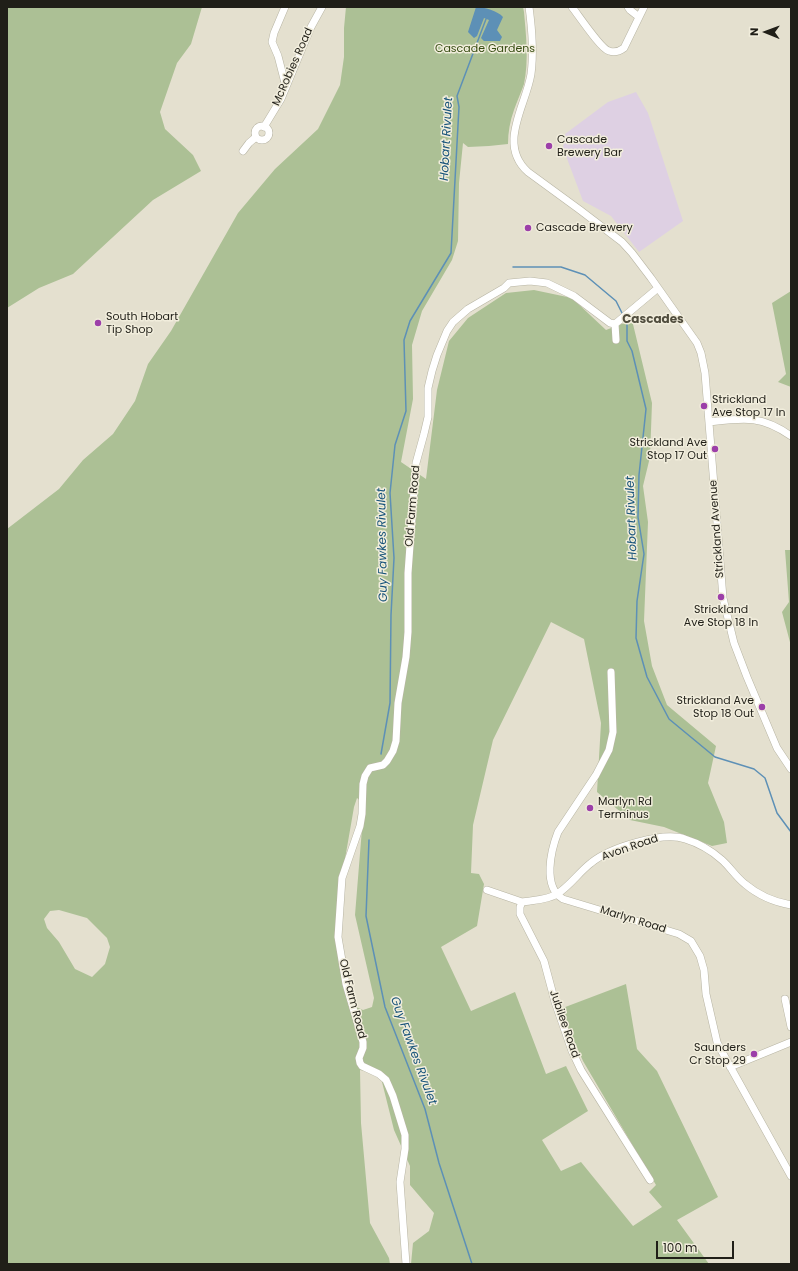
<!DOCTYPE html>
<html>
<head>
<meta charset="utf-8">
<style>
  body { margin:0 }
  #map { position:relative; width:798px; height:1271px; overflow:hidden; background:#e4e0cf; font-family:Poppins,sans-serif }
  canvas { display:block }
  .frame { position:absolute; inset:0; border:8px solid #201f18; pointer-events:none }
  .north { position:absolute; left:746px; top:12px; width:40px; height:40px; -webkit-text-stroke:3px #f1eddc; paint-order:stroke; rotate:271deg; font-size:11px; font-weight:700; line-height:16px; text-align:center; color:#201f18 }
  .north::after { content:''; display:block; margin:auto; width:14px; height:18px; background:#201f18; clip-path:polygon(50% 0,100% 100%,50% 72%,0 100%) }
  .scale { position:absolute; left:656px; top:1241px; width:78px; height:18px; box-sizing:border-box; border:2px solid #201f18; border-top:0; padding-left:5px; font-size:12px; line-height:14px; white-space:nowrap; color:#201f18; -webkit-text-stroke:3px #f1eddc; paint-order:stroke }
</style>
</head>
<body>
<div id="map">
<canvas width="798" height="1271"></canvas>
<div class="frame"></div>
<div class="north">N</div>
<div class="scale">100 m</div>
</div>
<script>
const g = document.querySelector('canvas').getContext('2d');
g.lineJoin = 'round';
function fill(path, color) { g.fillStyle = color; g.fill(path, 'evenodd'); }
function trace(path, color, width, dash) { g.strokeStyle = color; g.lineWidth = width; g.lineCap = dash ? 'butt' : 'round'; g.setLineDash(dash || []); g.stroke(path); }
function drawText(font, color, halo, rows, align = 'center') {
  g.font = font + ' Poppins,sans-serif'; g.lineWidth = 3; g.setLineDash([]); g.textBaseline = 'middle'; g.strokeStyle = halo; g.fillStyle = color; for (const [text, x, y, turn = 0] of rows) {
    g.save(); g.translate(x, y); g.rotate((+turn || 0) * Math.PI / 180); g.textAlign = isNaN(turn) ? turn : align; if (halo) g.strokeText(text, 0, 0); g.fillText(text, 0, 0); g.restore();
  }
}
fill(new Path2D(`
  M636 92 648 113 683 221 639 252 611 216 583 201 563 148 565 134 608 102Z`), '#ded0e3');
fill(new Path2D(`
  M7 7H202L191 44 177 63 160 112 165 129 193 155 201 171 153 200 73 274 39 288 7 308Z
  M346 7H523L524 12C526 35 529 60 524 84 521 93 517 101 514 110 510 121 508 132 508 144L489 146 468 147 463 143 459 183 458 241 452 260 422 311 412 345 413 399 401 462 426 479 437 390 449 341 468 318 506 293 534 290 572 298 606 330 632 320 652 403 650 457 643 486 648 522 644 621 652 666 667 705 716 746 708 783 724 822 727 843 712 846 664 827 630 820 597 792 601 723 584 639 551 622 493 740 473 825 471 873 479 874 484 884 477 926 441 947 471 1011 515 992 546 1074 566 1066 588 1111 542 1140 561 1171 581 1162 633 1226 662 1207 649 1192 656 1185 583 1061 560 1009 626 984 637 1049 657 1071 718 1197 677 1220 709 1264H411L413 1243 429 1231 434 1213 410 1185V1166L394 1130 380 1074 360 1070 361 1123 370 1223 389 1258 390 1264H7V529L59 489 83 460 113 434 135 401 148 364 171 331 238 213 275 169 318 129 340 85 344 57V28ZM357 798 364 804 355 915 374 998 372 1007 363 1010 354 1006 344 991 336 911 354 807ZM59 910 87 918 107 938 110 947 105 964 92 977 75 969 59 942 47 928 44 919 50 911Z
  M791 291V387L778 382 786 374 772 303Z
  M785 550H791V646L782 612 789 602Z`), '#acc095');
fill(new Path2D(`
  M476 7C484 7 498 11 503 17L497 30 502 37 500 41H484L481 38 489 20 484 18 477 36 474 38 468 32Z`), '#5d90b6');
trace(new Path2D(`
  M513 267H561L585 275 616 301 623 315
  M624 318 627 325V341L632 351 646 409 639 475 638 517 644 554 637 601 636 638 647 677 669 719 715 757 754 769 765 778 777 813 791 832
  M381 754 390 703 391 615 394 558 390 493 395 445 406 411 404 340 410 321 451 253 459 107 457 96 486 19
  M369 840 366 916 385 1007 425 1109 439 1163 472 1264`), '#5d90b6', 1.5);
const minor = new Path2D(`
  M285 7 274 33 272 42 278 56 286 87
  M529 7C532 29 534 52 531 74 526 106 497 144 528 172L580 210 622 242 632 253 651 278 697 343 701 353 705 373 723 598 734 643 747 677 777 748 791 769
  M572 7C579 16 601 49 609 51 615 53 620 51 624 48L644 7
  M628 7 630 10 639 17
  M255 133a7 7 0 1 1 14 0a7 7 0 1 1-14 0Z
  M264 127 281 99 311 27 322 7
  M243 151 249 143 256 137
  M615 324 616 340
  M709 422C744 418 761 415 791 436
  M611 672 613 732 609 750 596 775 558 832C551 850 542 887 563 899L679 934 691 941 700 956 704 970 706 994 717 1042 721 1050 791 1176
  M487 890 522 902 520 907V914L544 961 555 1002 572 1051 581 1070 650 1180
  M522 902C533 900 548 900 557 894 570 886 579 872 591 863 609 848 663 831 685 839 698 843 712 851 722 860 730 867 736 877 745 884 758 895 774 902 791 905
  M785 999 791 1027
  M730 1067 791 1042
  M406 1264 400 1182 405 1149V1135L393 1096 386 1080 379 1074 362 1066 360 1063 359 1058 363 1048V1042L346 984 338 937 342 878 360 826 362 814 363 784 365 776 370 768 383 765 387 761 393 751 396 741 398 703 406 657 408 632V573L416 463 424 434 428 417V388L432 371 437 355 447 331 453 322 468 309 504 288 509 283 530 281 547 283 574 296 610 323 615 324 658 288`);
trace(minor, '#b7b4a3', 8);
trace(minor, '#fff', 7);
for (const [x, y, r, color] of [
  [549,146,4,"#9c3fa9"],
  [528,228,4,"#9c3fa9"],
  [98,323,4,"#9c3fa9"],
  [704,406,4,"#9c3fa9"],
  [715,449,4,"#9c3fa9"],
  [721,597,4,"#9c3fa9"],
  [762,707,4,"#9c3fa9"],
  [590,808,4,"#9c3fa9"],
  [754,1054,4,"#9c3fa9"]
]) { const dot = new Path2D(); dot.arc(x, y, r, 0, 2 * Math.PI); g.fillStyle = color; g.fill(dot); trace(dot, '#f1eddc', 1.5); }
drawText('11px', '#374d13', '#f1eddc', [
  ["Cascade Gardens",485,49]
]);
drawText('11px', '#201f18', '#f1eddc', [
  ["McRobies Road",293,67,-66],
  ["Old Farm Road",413,506,-85],
  ["Strickland Avenue",717,529,-94],
  ["Avon Road",630,848,-19],
  ["Marlyn Road",633,920,17],
  ["Old Farm Road",352,999,76],
  ["Jubilee Road",564,1024,71]
]);
drawText('11px', '#201f18', '#f1eddc', [
  ["Cascade",557,140],
  ["Brewery Bar",557,153],
  ["Cascade Brewery",536,228],
  ["South Hobart",106,317],
  ["Tip Shop",106,330],
  ["Strickland",712,400],
  ["Ave Stop 17 In",712,413],
  ["Strickland Ave",707,443,"right"],
  ["Stop 17 Out",707,456,"right"],
  ["Strickland",721,610,"center"],
  ["Ave Stop 18 In",721,623,"center"],
  ["Strickland Ave",754,701,"right"],
  ["Stop 18 Out",754,714,"right"],
  ["Marlyn Rd",598,802],
  ["Terminus",598,815],
  ["Saunders",746,1048,"right"],
  ["Cr Stop 29",746,1061,"right"]
], 'left');
drawText('italic 12px', '#18547a', '#f1eddc', [
  ["Hobart Rivulet",447,139,-87],
  ["Hobart Rivulet",632,518,-92],
  ["Guy Fawkes Rivulet",383,545,-91],
  ["Guy Fawkes Rivulet",413,1051,70]
]);
drawText('bold 12px', '#504d3e', '#f1eddc', [
  ["Cascades",653,320]
]);
</script>
</body>
</html>
